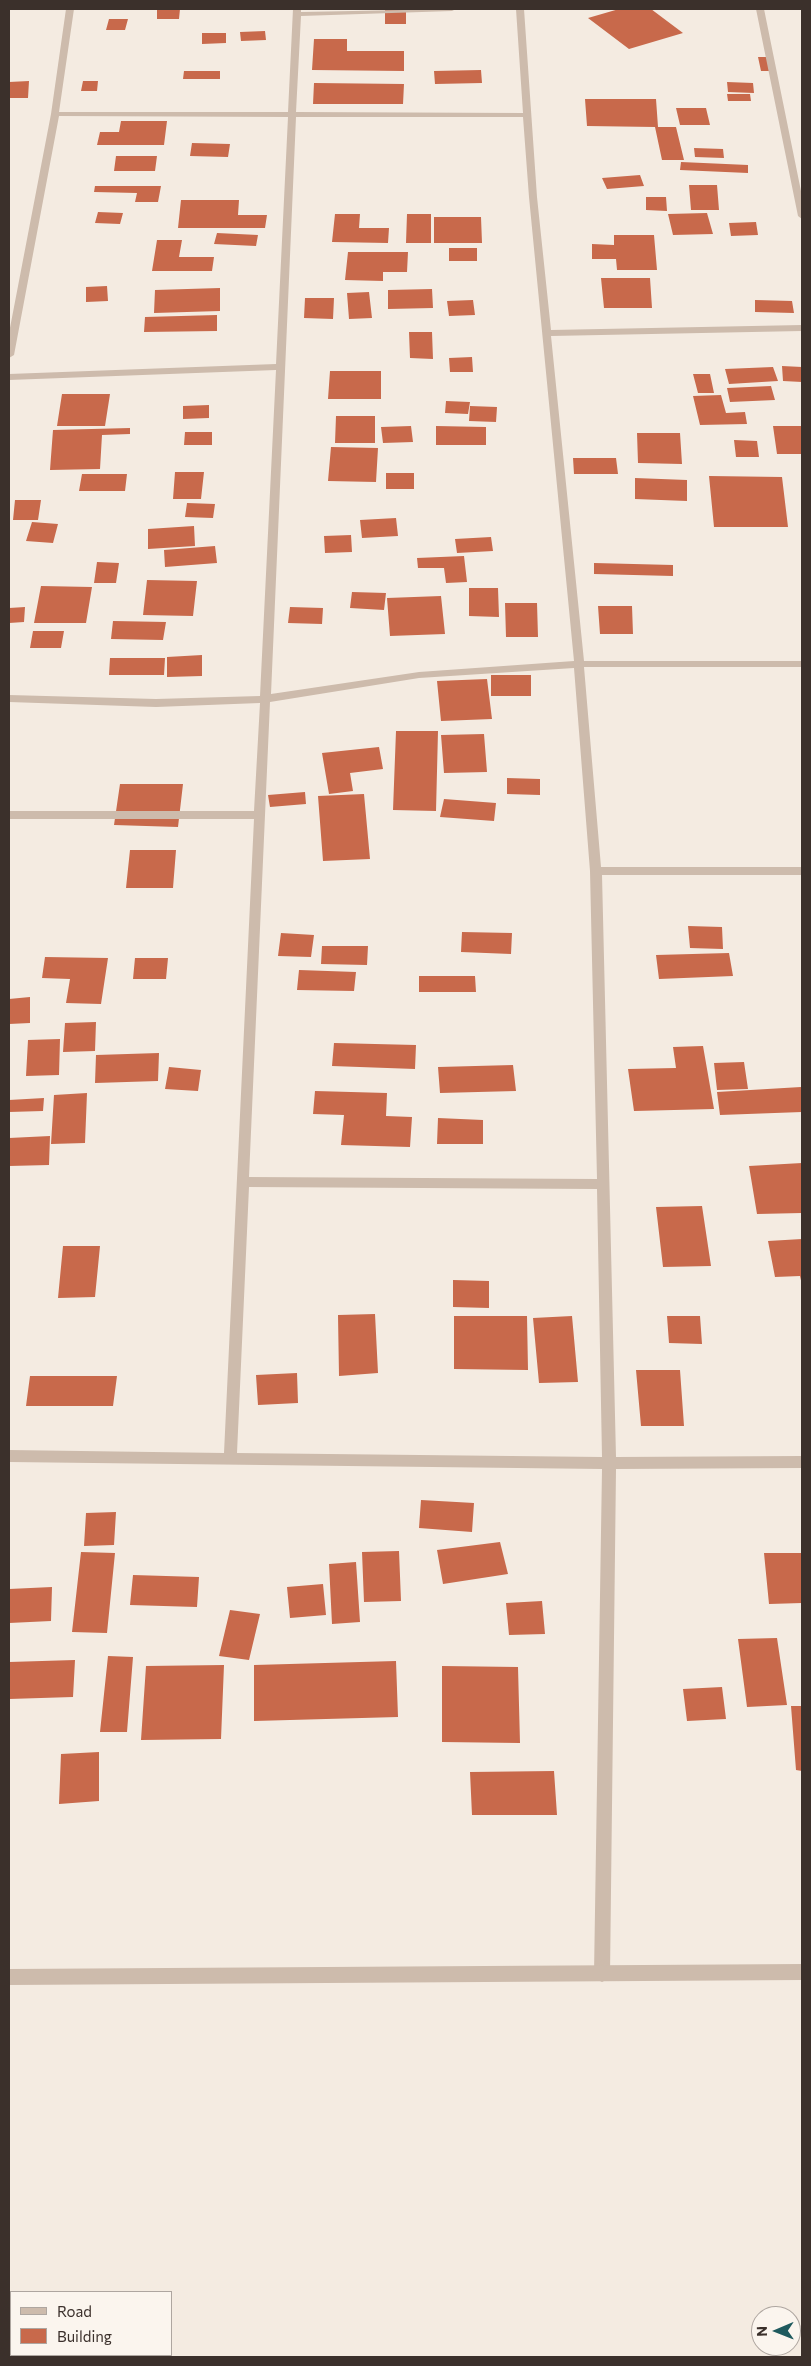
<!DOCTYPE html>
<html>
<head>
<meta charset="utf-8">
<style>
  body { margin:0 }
  #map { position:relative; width:811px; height:2366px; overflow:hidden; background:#f4ebe1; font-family:Commissioner,sans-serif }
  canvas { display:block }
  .frame { position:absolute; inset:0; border:10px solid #3b302b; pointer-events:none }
  .legend { position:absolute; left:10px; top:2291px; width:162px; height:65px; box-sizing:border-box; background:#fbf5ee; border:1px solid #aea6a0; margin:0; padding:6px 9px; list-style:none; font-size:15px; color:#3b302b }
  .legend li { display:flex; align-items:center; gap:10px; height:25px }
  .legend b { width:25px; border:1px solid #aea6a0 }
  .north { position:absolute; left:751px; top:2306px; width:50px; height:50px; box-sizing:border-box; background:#fbf5ee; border:1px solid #aea6a0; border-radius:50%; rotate:269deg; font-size:14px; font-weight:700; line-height:20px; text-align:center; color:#3b302b }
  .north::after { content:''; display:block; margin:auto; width:18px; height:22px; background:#1f5a5e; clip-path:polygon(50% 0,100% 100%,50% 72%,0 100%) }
</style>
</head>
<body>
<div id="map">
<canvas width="811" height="2366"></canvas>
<div class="frame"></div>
<ul class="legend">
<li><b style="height:6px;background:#cdbbac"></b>Road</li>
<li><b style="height:14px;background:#c8694b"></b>Building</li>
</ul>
<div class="north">N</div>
</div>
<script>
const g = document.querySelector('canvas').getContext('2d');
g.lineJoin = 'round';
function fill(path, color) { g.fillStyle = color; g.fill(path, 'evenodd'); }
fill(new Path2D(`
  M157 9H180L179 19H157Z
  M385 9H406V24H385Z
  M619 9H651L683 33 629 49 588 18Z
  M109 19H128L125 30H106Z
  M265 31 266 40 241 41 240 32Z
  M202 33H226V43L202 44Z
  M314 39H347V51H404V71L312 70Z
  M758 57H769L773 71H761Z
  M481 70 482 83 435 84 434 71Z
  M184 71H220V79H183Z
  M29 81 28 98H9V82Z
  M83 81H98L97 91H81Z
  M727 82 753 83 754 93 728 92Z
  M314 83 404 84 403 104H313Z
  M727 94H750L751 101H728Z
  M585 99H656L658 127H676L684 160H662L655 127 587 126Z
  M676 108H706L710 125H680Z
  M121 121H167L164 145H97L100 132H119Z
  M192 143 230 144 228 157 190 156Z
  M694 148 723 149 724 158 695 157Z
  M116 156H157L155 171H114Z
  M681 162 748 165V173L680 170Z
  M640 175 644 186 607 189 602 178Z
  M689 185H717L719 210H691Z
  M95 186H161L158 202H135L137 193 94 192Z
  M646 197H666L667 211 646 210Z
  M181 200H239L238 215H267L265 228H178Z
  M98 212 123 213 120 224 95 223Z
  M707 213 713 234 673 235 668 214Z
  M335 214H360L359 228H389L388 243 332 242Z
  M407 214H431V243H406Z
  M434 217H481L482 243H434Z
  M756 222 758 235 731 236 729 223Z
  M217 233 258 235 256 246 214 244Z
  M614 235H654L657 270H617L616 259H592V244L614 245Z
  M157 240H182L179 257H214L212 271H152Z
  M449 248H477V261H449Z
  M348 252H408L407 272H383V281L345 280Z
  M601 278H650L652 308H604Z
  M107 286 108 301 86 302V287Z
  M220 288V311L154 313 155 290Z
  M432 289 433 308 388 309V290Z
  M369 292 372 318 349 319 347 293Z
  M305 298H334L333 319 304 318Z
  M473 300 475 315 449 316 447 301Z
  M755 300 792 301 794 313 755 312Z
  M217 315V331L144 332 145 317Z
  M409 332H432L433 359 410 358Z
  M472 357 473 372H450L449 358Z
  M782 366 802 367V382L783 381Z
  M773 367 778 381 729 384 725 369Z
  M330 371H381V399H328Z
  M693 374H710L714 393H698Z
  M771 386 775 400 730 402 727 388Z
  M62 394H110L105 426H57Z
  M721 395 726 413 745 412 747 424 700 425 693 396Z
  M446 401 470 402 468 414 445 413Z
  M209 405V418L183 419V406Z
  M470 406 497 407 496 422 469 421Z
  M336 416H375V443H335Z
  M411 426 413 442 383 443 381 427Z
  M436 426 486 427V445H436Z
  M773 426H802V454H777Z
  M130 428V434L102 435 100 469 50 470 53 430Z
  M185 432H212V445H184Z
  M637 433H680L682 464 638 463Z
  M734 440 757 441 759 457H736Z
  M331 447 378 448 376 482 328 481Z
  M573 458H616L618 474H574Z
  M175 472H204L201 499H173Z
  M386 473H414V489H386Z
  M82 474H127L125 491H79Z
  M709 476 782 477 788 527H714Z
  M635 478 687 480V501L635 499Z
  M15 500H41L38 520H13Z
  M187 503 215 504 213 518 185 517Z
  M396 518 398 536 362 538 360 520Z
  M32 522 58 524 53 543 26 541Z
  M194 526 195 546 148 549V529Z
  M351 535 352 552 325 553 324 536Z
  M491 537 493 551 457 553 455 539Z
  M215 546 217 563 165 567 164 550Z
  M464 556 467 582 446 583 444 568H418L417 558Z
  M97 562 119 563 116 583H94Z
  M594 563 673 565V576L594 574Z
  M147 580 197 581 193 616 143 615Z
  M41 586 92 587 86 623H34Z
  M469 588H498L499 617 469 616Z
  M352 592 386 593 384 610 350 608Z
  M441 596 445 634 390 636 387 598Z
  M505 603H537L538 637H506Z
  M598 606H632L633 634H600Z
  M25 607 24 622 9 623V608Z
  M290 607 323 608 322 624 288 623Z
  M113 621 166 622 163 640 111 639Z
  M33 631H64L61 648H30Z
  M202 655V676L167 677V657Z
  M110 658H165L164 675H109Z
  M491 675H531V696H491Z
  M487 679 492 719 441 721 437 681Z
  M396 731H438L436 811 393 810Z
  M484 734 487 772 444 773 441 735Z
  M379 747 383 769 350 773 353 791 329 794 322 753Z
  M507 778 540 779V795L507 794Z
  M120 784H183L178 827 114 825Z
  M305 792 306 804 270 807 268 795Z
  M364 794 370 859 323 861 318 796Z
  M444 799 496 803 494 821 440 817Z
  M130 850H176L173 888H126Z
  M688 926 722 927 723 949 690 948Z
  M462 932 512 933 511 954 461 952Z
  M281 933 314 935 311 957 278 956Z
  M322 946H368L367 965 321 964Z
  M729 953 733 976 659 979 656 955Z
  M45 957 108 958 101 1004 66 1003 70 979 42 978Z
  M135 958H168L166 979H133Z
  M299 970 356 972 354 991 297 990Z
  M419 976H475L476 992H419Z
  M30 997V1023L9 1024V999Z
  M96 1022 95 1051 63 1052 65 1023Z
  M60 1039 59 1075 26 1076 28 1040Z
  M334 1043 416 1045 415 1069 332 1066Z
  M703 1046 714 1109 634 1111 628 1069 676 1068 673 1047Z
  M159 1053 158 1081 95 1083 96 1055Z
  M744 1062 748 1089 717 1090 714 1063Z
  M513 1065 516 1091 440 1093 438 1067Z
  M169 1067 201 1070 198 1091 165 1089Z
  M801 1087 802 1112 720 1115 717 1092Z
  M315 1091 387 1093 386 1116 412 1117 410 1147 341 1145 344 1115 313 1114Z
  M87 1093 85 1143 51 1144 54 1095Z
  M44 1098 43 1111 9 1112V1100Z
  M438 1118 483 1120V1144H437Z
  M50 1136 49 1165 9 1166V1138Z
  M802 1163V1213L757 1214 749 1166Z
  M702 1206 711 1266 663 1267 656 1207Z
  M802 1239V1285L800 1276 775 1277 768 1241Z
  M63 1246H100L95 1297 58 1298Z
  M453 1280 489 1281V1308L453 1307Z
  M375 1314 378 1373 339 1376 338 1315Z
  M454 1316H527L528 1370 454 1369Z
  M572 1316 578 1382 539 1383 533 1318Z
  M667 1316H700L702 1344 669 1343Z
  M636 1370H680L684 1426H641Z
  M297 1373 298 1403 258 1405 256 1375Z
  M30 1376H117L113 1406H26Z
  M421 1500 474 1503 472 1532 419 1528Z
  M116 1512 114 1545 84 1546 86 1513Z
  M500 1542 508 1574 443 1584 437 1550Z
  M399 1551 401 1601 364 1602 362 1552Z
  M81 1552 115 1553 107 1633 72 1632Z
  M764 1553H802V1603L769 1604Z
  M356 1562 360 1622 332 1624 329 1564Z
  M133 1575 199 1577 197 1607 130 1605Z
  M323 1584 326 1615 290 1618 287 1587Z
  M52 1587 51 1621 9 1623V1589Z
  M542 1601 545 1634 509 1635 506 1603Z
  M230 1610 260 1614 249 1660 219 1656Z
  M777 1638 787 1705 747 1707 738 1639Z
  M108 1656 133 1657 127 1732H100Z
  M75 1660 73 1697 9 1699V1662Z
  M396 1661 398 1717 254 1721V1665Z
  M224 1665 221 1739 141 1740 146 1666Z
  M442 1666 518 1667 520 1743 442 1742Z
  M722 1687 726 1719 687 1721 683 1689Z
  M791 1706H802V1771L796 1770Z
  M99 1752V1801L59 1804 61 1754Z
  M554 1771 557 1815H472L470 1772Z`), '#c8694b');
fill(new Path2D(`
  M66 9H74L59 112H288L293 9H301V12L456 9 452 11 301 16 296 112 523 113 516 9H524L537 197 551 330 802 325V331L551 336 584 661H802V667H584L601 867H802V875H602L616 1457 802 1456V1468L616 1469 610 1974 608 1979 602 1982 596 1979 594 1974 602 1469 9 1462V1450L224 1453 254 819H9V811H254L260 703 156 707 9 702V695L156 699 260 696 276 370 9 380V374L276 364 288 117 59 116 14 355 9 358V333L51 114ZM296 117H523L529 197 574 661 419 672 271 694ZM574 668 590 871 597 1179 249 1177 270 702 419 678ZM249 1187 597 1189 602 1457 237 1453Z
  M756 9H764L802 196V219L798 216Z`), '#cdbbac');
fill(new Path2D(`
  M802 1964V1980L9 1985V1969Z`), '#cdbbac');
</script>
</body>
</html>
